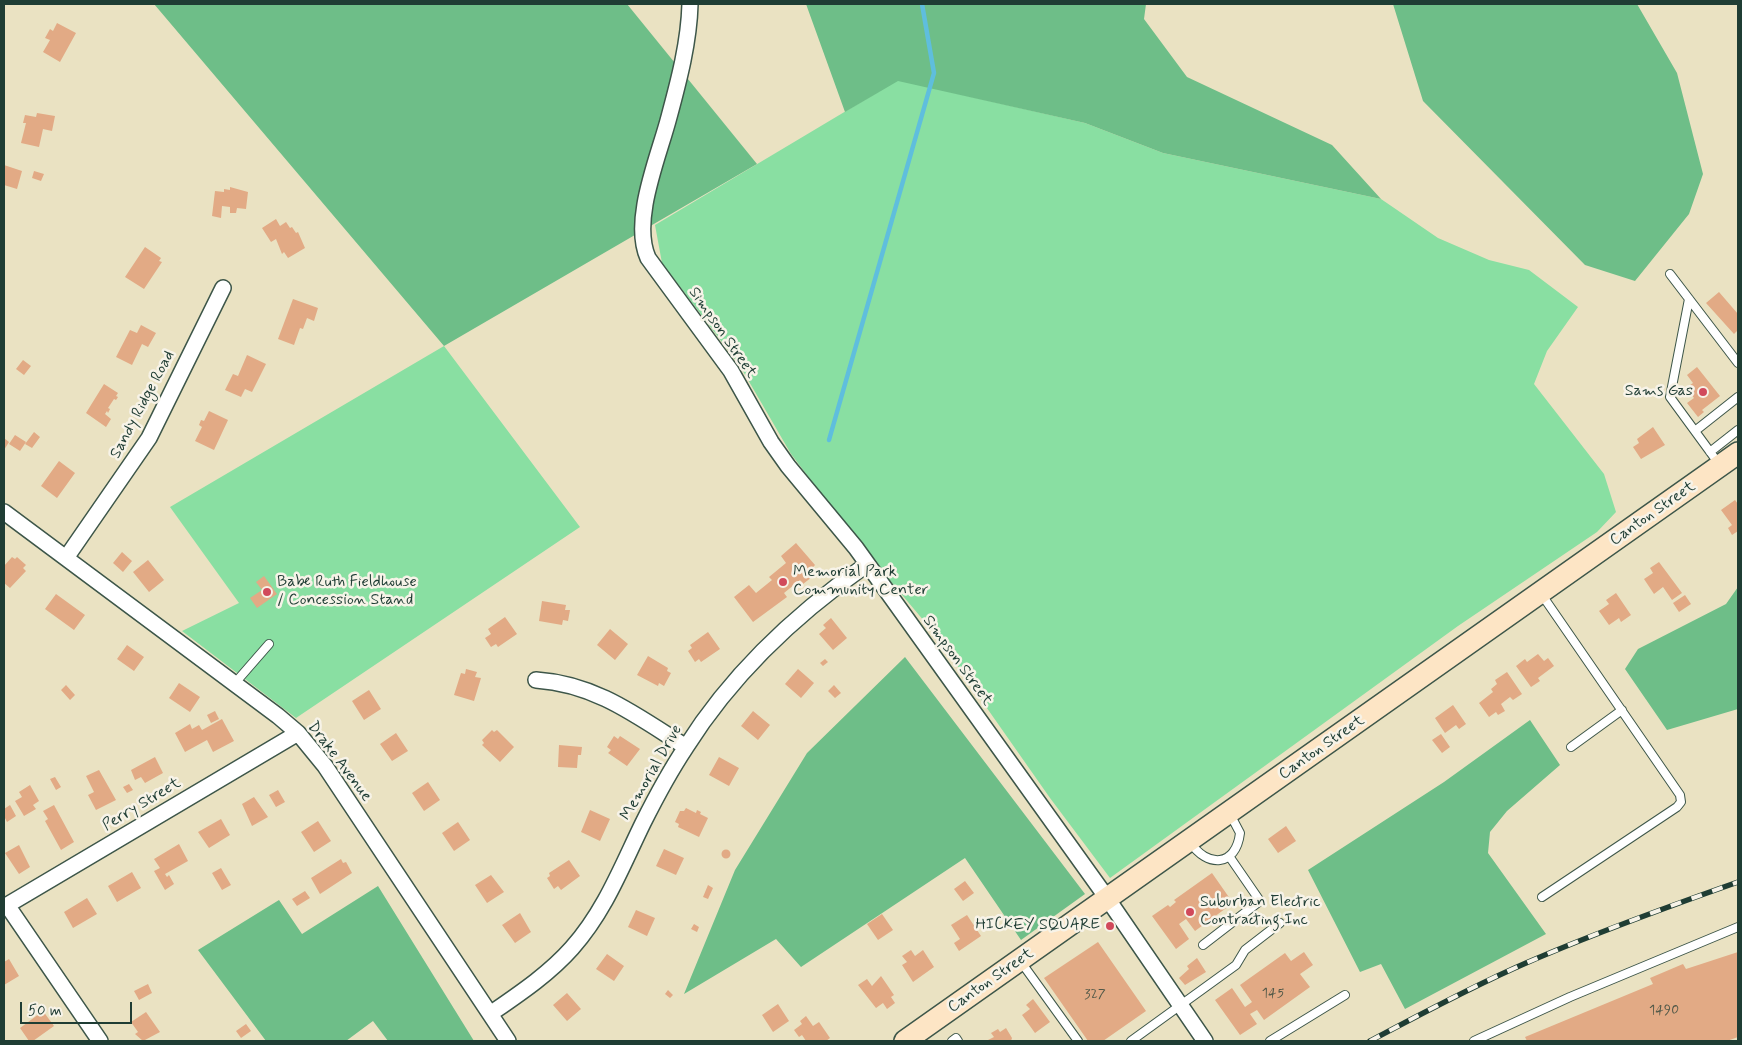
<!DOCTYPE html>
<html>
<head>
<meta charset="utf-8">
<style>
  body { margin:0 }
  #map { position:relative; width:1742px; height:1045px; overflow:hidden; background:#eae2c2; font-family:Mynerve,sans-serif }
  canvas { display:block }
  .frame { position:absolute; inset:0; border:5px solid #1f3d34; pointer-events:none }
  .scale { position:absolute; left:20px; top:1002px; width:112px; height:22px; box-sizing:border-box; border:2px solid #1f3d34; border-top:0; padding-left:6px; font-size:15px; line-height:18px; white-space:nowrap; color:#1f3d34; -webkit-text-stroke:4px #f7f3e8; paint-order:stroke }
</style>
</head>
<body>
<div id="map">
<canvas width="1742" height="1045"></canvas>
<div class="frame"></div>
<div class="scale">50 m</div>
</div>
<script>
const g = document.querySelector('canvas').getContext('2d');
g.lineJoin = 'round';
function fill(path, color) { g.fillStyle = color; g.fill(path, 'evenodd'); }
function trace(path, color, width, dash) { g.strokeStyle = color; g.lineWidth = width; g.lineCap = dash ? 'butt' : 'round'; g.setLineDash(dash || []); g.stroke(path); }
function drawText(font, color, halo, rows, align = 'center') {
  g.font = font + ' Mynerve,sans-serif'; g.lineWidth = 5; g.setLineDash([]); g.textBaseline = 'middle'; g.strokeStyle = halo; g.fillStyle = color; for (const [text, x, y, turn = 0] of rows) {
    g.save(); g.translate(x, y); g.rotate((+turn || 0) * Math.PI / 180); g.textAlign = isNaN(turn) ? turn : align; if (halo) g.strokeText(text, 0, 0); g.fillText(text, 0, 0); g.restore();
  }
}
fill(new Path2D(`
  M898 80 1085 123 1163 153 1381 199 1438 238 1489 260 1529 270 1578 307 1547 351 1534 384 1604 474 1616 512 1597 532 1458 626 1110 878 1050 798 935 634 860 545 791 454 740 366 662 263 655 225Z
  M444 346 580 527 296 718 182 631 239 603 170 507Z`), '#89dfa2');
fill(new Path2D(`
  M154 4H627L757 164 444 346Z
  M806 4H1146L1144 19 1187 77 1332 145 1381 199 1163 153 1085 123 898 81 845 112Z
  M1393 4H1637L1677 73 1703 174 1689 214 1635 281 1585 265 1423 101Z
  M1738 587V709L1667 730 1625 669 1638 649 1726 604Z
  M905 657 1085 894 1021 940 965 858 801 967 776 939 684 994 735 870 807 753Z
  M1530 720 1560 765 1507 811 1490 832 1488 853 1546 934 1405 1009 1381 964 1360 972 1308 870 1444 782Z
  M378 886 474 1041H388L373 1021 346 1041H266L198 950 279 900 302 934Z`), '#6ebe88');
trace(new Path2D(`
  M829 440 934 73 922 4`), '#5fbedd', 4.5);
fill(new Path2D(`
  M57 23 76 33 60 62 43 52 50 40 45 38 50 29 53 31Z
  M37 113 55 116 52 131 43 129 39 147 21 143 26 123H23L25 115 36 117Z
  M4 165 22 171 17 189 4 185Z
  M34 171 44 174 41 181 32 178Z
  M230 187 248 192 246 209 237 208 236 213H230V207L222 206 221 218 212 216 215 191 224 192V189L230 190Z
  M276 219 280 226 286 222 290 228 292 227 296 233 298 232 305 248 288 258 284 252 282 254 276 239 271 242 262 228Z
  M145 247 161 258 159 261 162 262 144 289 125 277Z
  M1719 292 1738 314V330L1734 334 1706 303Z
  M293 299 318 308 314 321 307 318 303 329 300 328 294 345 278 339Z
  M141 325 156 333 148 347 142 344 132 365 116 357 130 330 137 333Z
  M247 355 266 364 252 392 245 389 241 397 225 390 233 374 238 376Z
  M23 360 31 366 24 375 16 369Z
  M1697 367 1720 396 1702 410 1704 412 1698 417 1687 403 1694 398 1686 388 1693 383 1687 375Z
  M104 384 118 393 116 396 118 397 116 400 114 399 108 408 110 409 108 413 107 411 105 414 111 419 106 427 86 413Z
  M209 411 228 420 214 450 195 441 202 427 199 425 201 420 204 421Z
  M1653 427 1665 445 1641 459 1633 447 1639 443 1637 439Z
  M34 432 40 437 32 448 25 444Z
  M15 435 26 442 20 451 9 444Z
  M4 438 9 442 4 450Z
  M59 461 75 473 57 498 41 486Z
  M1735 500 1738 504V531L1732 535 1728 528 1732 525 1721 510Z
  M796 543 815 565 808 573 812 577 803 584 800 580 784 593 787 597 753 622 734 597 749 585 756 593 772 580 769 577 786 563 781 556Z
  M122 552 132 561 123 572 113 563Z
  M12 557 15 559 17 557 26 565 23 568 26 571 10 588 4 583V566Z
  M148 560 164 580 149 592 133 572Z
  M1659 562 1682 593 1672 600 1663 587 1654 594 1644 579 1653 573 1650 568Z
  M264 576 277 594 257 608 250 598 262 590 256 582Z
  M1616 593 1631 615 1621 622 1619 618 1609 625 1599 611 1609 604 1606 600Z
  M56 594 85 615 74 630 45 609Z
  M1685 595 1691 604 1679 612 1673 603Z
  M542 601 566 605 565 610H570L568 621 563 620 562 625 539 621Z
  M505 617 517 634 498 647 496 644 491 647 485 638 491 634 488 629Z
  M831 618 847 638 833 650 819 634 826 628 823 625Z
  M610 629 628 644 615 660 597 645Z
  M708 632 720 649 701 662 699 659 695 662 688 651 692 648 690 645Z
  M127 645 144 657 134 671 117 659Z
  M1538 654 1544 661 1548 658 1554 666 1538 678 1540 681 1531 687 1516 666 1525 659 1527 662Z
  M648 656 668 668 667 671 671 673 664 686 659 683 658 686 637 675Z
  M825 659 828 662 823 666 820 663Z
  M466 669 477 672 475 677 481 678 474 701 454 695 461 673 465 674Z
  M798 669 814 683 801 698 785 684Z
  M1507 672 1522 694 1513 700 1510 697 1501 704 1505 711 1498 715 1496 712 1489 717 1479 703 1493 692 1491 689 1497 684 1495 680Z
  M179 683 200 697 190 712 169 698Z
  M66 685 75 695 70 700 61 690Z
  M834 685 841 693 835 698 828 691Z
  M369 690 381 709 364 720 352 701Z
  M1453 705 1466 724 1459 729 1456 725 1445 733 1435 718Z
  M215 711 219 719 211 723 207 715Z
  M753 711 770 725 758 740 741 726Z
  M222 719 234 741 213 752 207 740 185 752 175 733 190 724 192 729 199 725 202 730Z
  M492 730 494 732 497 730 514 747 500 762 482 745 484 743 482 740Z
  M396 733 408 751 392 761 380 744Z
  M1441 734 1450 747 1442 753 1432 740Z
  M614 736 618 739 620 736 640 749 627 766 608 753 611 750 607 747Z
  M559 745 582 747 581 755H578L577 768 558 767Z
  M155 757 163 773 145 783 141 777 135 780 131 770Z
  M719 757 739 768 729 786 709 775Z
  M99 770 116 800 96 810 88 795 94 792 86 776Z
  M55 777 61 787 56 790 50 779Z
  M428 782 440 800 424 811 412 793Z
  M129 784 133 790 127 793 123 787Z
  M30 785 39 801 33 805 36 809 24 816 15 801 22 797 19 792Z
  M278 790 285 802 276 807 269 795Z
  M254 797 268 817 252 826 242 804Z
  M10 805 16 816 7 822 4 816V809Z
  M54 805 74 842 61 850 45 821 48 819 43 811Z
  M686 808 696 813 697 810 701 812 700 814 708 818 699 837 678 827 679 824 675 822 680 811H684Z
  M590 810 610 819 600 841 581 832Z
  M221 819 230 835 209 848 198 832Z
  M318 821 331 841 314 852 301 832Z
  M458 822 470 840 454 851 442 833Z
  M1286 826 1296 841 1278 853 1268 839Z
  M179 844 188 861 165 874 167 877 169 875 174 884 165 890 154 871 160 868 154 859Z
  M19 845 30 867 19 874 5 853Z
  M664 849 684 858 676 875 656 866Z
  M721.5 854a4.5 4.5 0 1 1 9 0a4.5 4.5 0 1 1-9 0Z
  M341 859 343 863 346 862 352 873 320 894 311 878Z
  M569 860 580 876 561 890 558 886 554 889 547 878 550 876 549 873Z
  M221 868 231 885 222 890 212 873Z
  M132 872 141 888 117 902 108 886Z
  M1212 873 1233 903 1195 931 1186 919 1179 924 1189 939 1176 949 1152 916 1168 905 1170 907 1176 902 1174 900Z
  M491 875 504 892 487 903 475 885Z
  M965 881 974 893 963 901 954 889Z
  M708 885 713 888 708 899 703 897Z
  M305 891 310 898 297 906 292 899Z
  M87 898 97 914 73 928 64 912Z
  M636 910 655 918 647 936 628 927Z
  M520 913 531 932 515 943 502 925Z
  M882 914 893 930 878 940 867 924Z
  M967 915 981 936 959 951 954 943 960 939 951 925Z
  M694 924 699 927 697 932 691 929Z
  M1098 942 1146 1011 1103 1041H1088L1044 978Z
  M911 950 915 956 923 950 934 967 913 982 902 965 907 962 902 956Z
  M1304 952 1313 965 1300 974 1310 987 1264 1020 1257 1010 1250 1014 1257 1024 1240 1035 1215 1000 1232 988 1245 1007 1252 1002 1240 985 1285 953 1291 961Z
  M1738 952V1037L1727 1041H1527L1525 1037 1653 984 1650 978 1683 964 1686 969Z
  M607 954 624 966 614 981 596 969Z
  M1197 958 1206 972 1185 985 1179 978 1189 969 1187 966Z
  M9 959 19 976 4 985V962Z
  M881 976 894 995 891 997 895 1003 887 1009 883 1003 876 1008 858 985 867 979 872 986Z
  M148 984 152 993 139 1000 134 991Z
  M668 990 673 995 670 998 665 994Z
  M567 993 581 1009 567 1021 553 1005Z
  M1033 999 1050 1022 1035 1033 1022 1015 1030 1009 1026 1005Z
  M778 1004 789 1021 773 1032 762 1015Z
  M43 1011 54 1026 33 1041H29L20 1028Z
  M146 1012 160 1032 143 1041 135 1034 138 1032 131 1022Z
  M806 1016 813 1026 819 1022 830 1038 826 1041H806L802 1035 799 1037 794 1030 802 1024 800 1021Z
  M246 1024 251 1031 241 1038 236 1031Z
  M1006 1028 1012 1038 1011 1041H986L994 1037 991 1033 998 1029 1000 1032Z`), '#e2aa85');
const service = new Path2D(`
  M1670 274 1738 363
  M1689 299 1670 397 1719 464
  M1695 431 1738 397
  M1710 452 1738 430
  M1542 595 1680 795 1681 802 1677 807 1542 897
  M235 683 269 644
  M1571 747 1622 710
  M1190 842C1207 868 1236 867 1240 833L1230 814
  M1203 945 1260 901 1229 856
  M1021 962 1078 1041
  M952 1041 956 1038 958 1041
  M1131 1041 1236 965 1245 950 1280 923
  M1270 1041 1345 995
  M1474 1041 1570 997 1738 927`);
const minor = new Path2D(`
  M690 4C689 42 679 80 669 117 659 156 631 220 648 258L731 371 771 442 788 466 856 548 1107 898 1205 1041
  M4 512 278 716 298 733 325 766 508 1041
  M66 558 149 438 223 288
  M536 680C596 684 637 716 686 747
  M7 905 100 1041
  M4 907 298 733
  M490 1014C519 994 549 974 572 948 605 911 622 866 643 823 656 797 670 771 686 747 732 674 796 614 866 565`);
const secondary = new Path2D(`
  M905 1041 1738 453`);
trace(service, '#3d5649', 10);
trace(minor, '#3d5649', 18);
trace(secondary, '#3d5649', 24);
trace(service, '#fff', 8);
trace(minor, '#fff', 15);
trace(secondary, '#fde5c5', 21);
const rail = new Path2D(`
  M1370 1041C1421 1014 1473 986 1526 963 1595 933 1667 907 1738 882`);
trace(rail, '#1f3d34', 5.5);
trace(rail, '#f7f3e8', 4, [11]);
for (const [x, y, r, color] of [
  [1703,392,5,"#d1495b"],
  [783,582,5,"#d1495b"],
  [267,592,5,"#d1495b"],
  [1190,912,5,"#d1495b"],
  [1110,926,5,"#d1495b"]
]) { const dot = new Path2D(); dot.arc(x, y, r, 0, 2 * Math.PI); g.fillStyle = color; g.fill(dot); trace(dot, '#f7f3e8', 2); }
drawText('14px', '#505848', null, [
  ["145",1273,994],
  ["327",1095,995],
  ["1490",1664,1011]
]);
drawText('16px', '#1f3d34', '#f7f3e8', [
  ["Simpson Street",722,333,55],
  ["Sandy Ridge Road",143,405,-62],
  ["Canton Street",1653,514,-35],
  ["Simpson Street",957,661,54],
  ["Canton Street",1322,748,-35],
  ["Drake Avenue",339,762,53],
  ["Memorial Drive",652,773,-60],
  ["Perry Street",142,805,-31],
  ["Canton Street",991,981,-35]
]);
drawText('16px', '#1f3d34', '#f7f3e8', [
  ["Sams Gas",1693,392,"right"],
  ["Memorial Park",793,573],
  ["Community Center",793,591],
  ["Babe Ruth Fieldhouse",277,583],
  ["/ Concession Stand",277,601],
  ["Suburban Electric",1200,903],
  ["Contracting Inc",1200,921],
  ["HICKEY SQUARE",1100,926,"right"]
], 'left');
</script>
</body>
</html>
